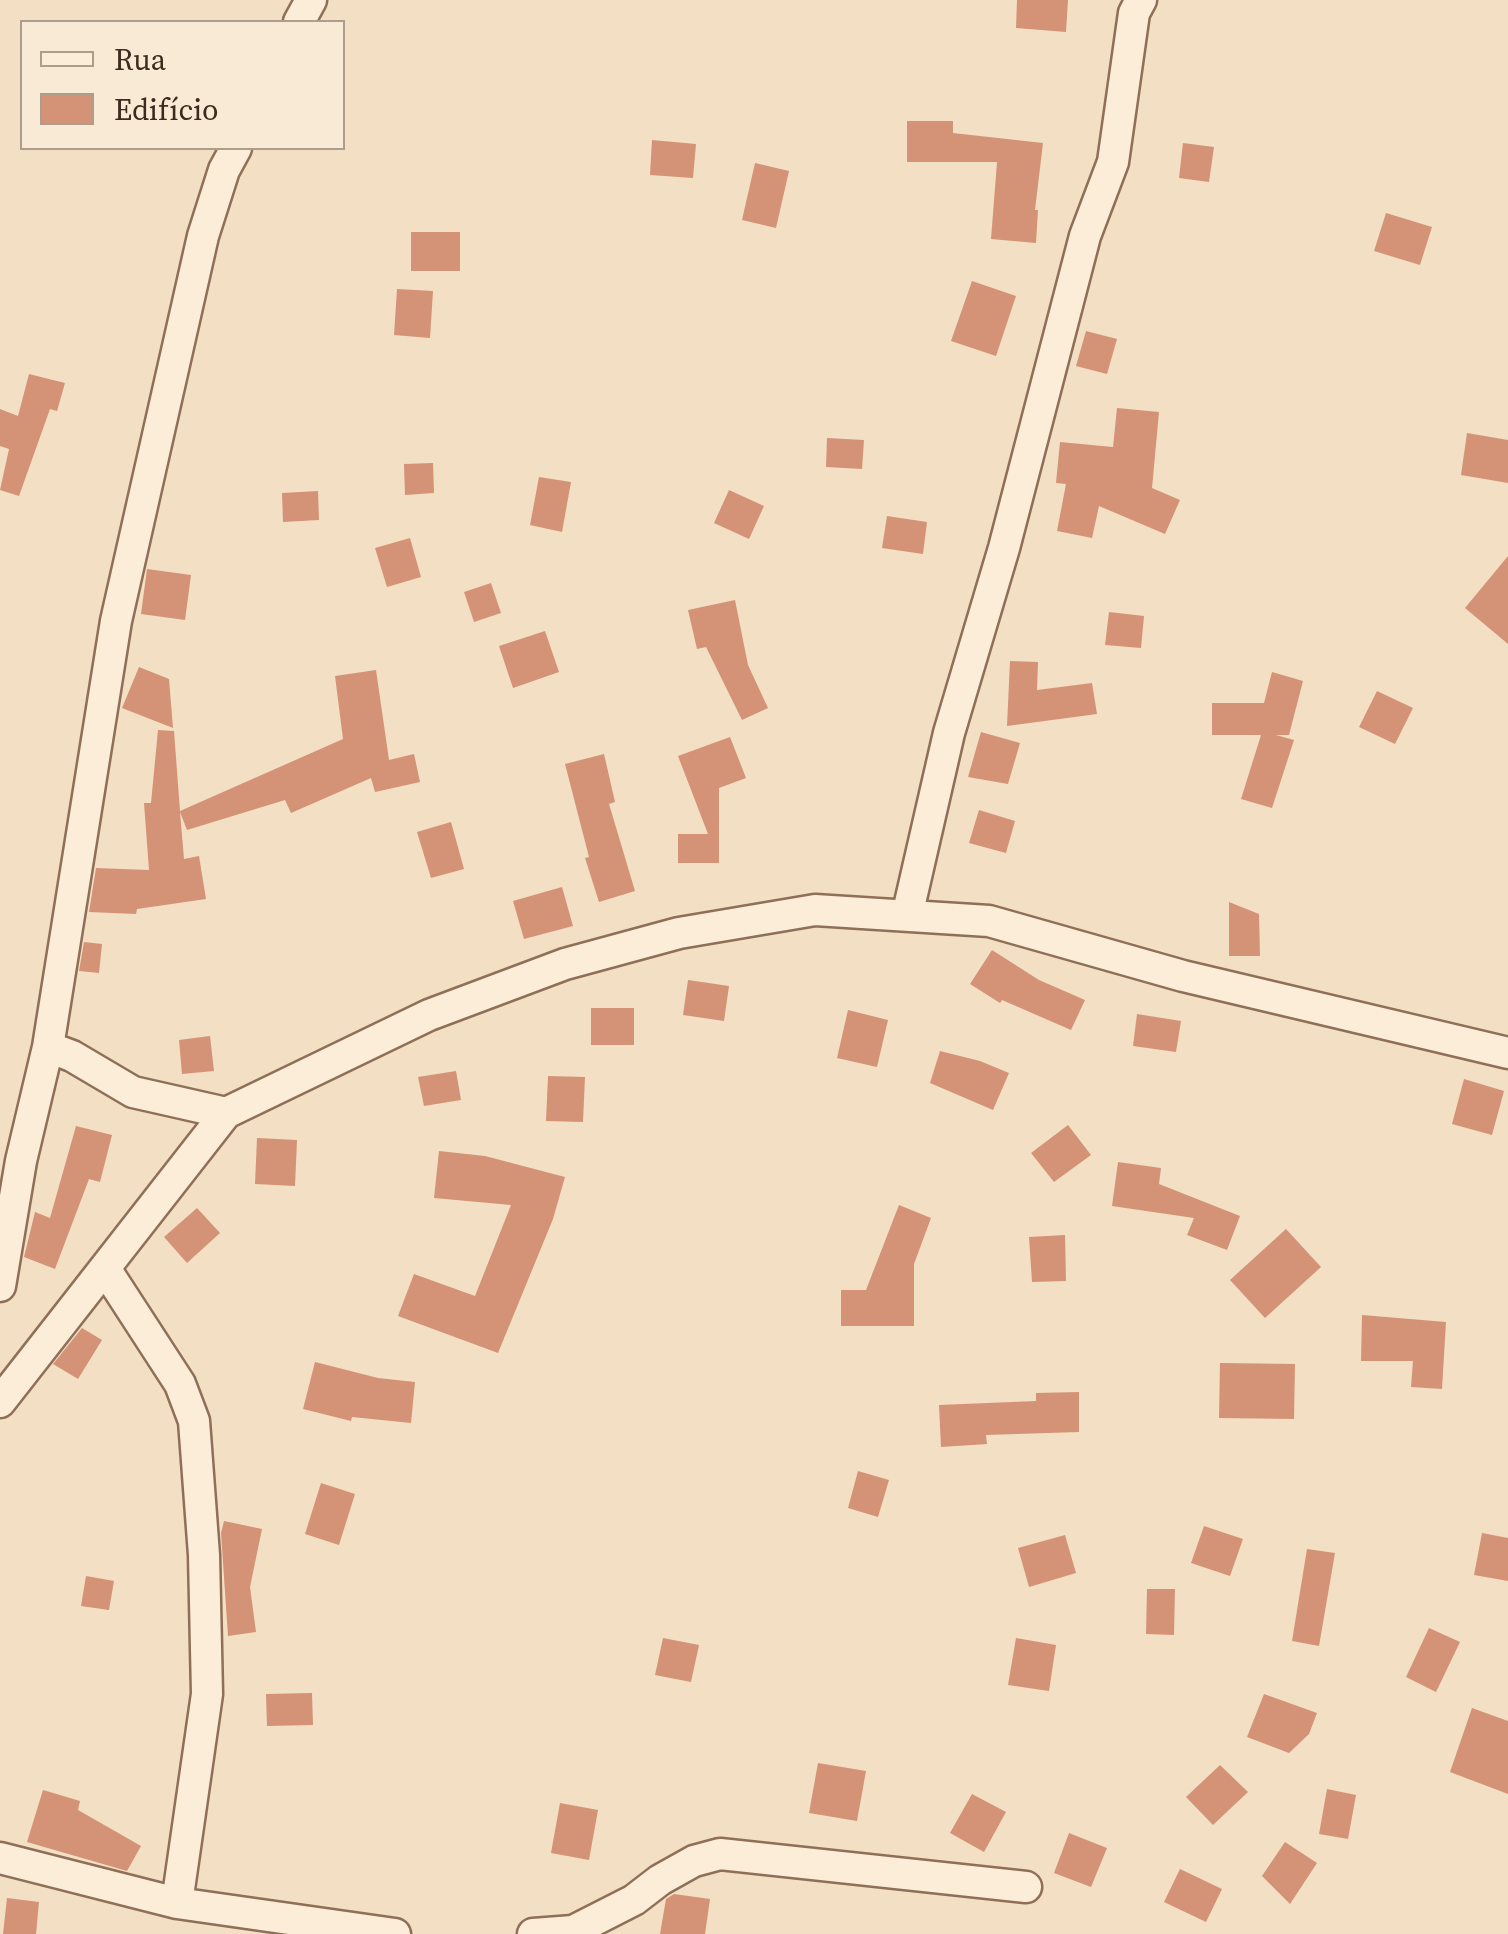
<!DOCTYPE html>
<html>
<head>
<meta charset="utf-8">
<style>
  body { margin:0 }
  #map { position:relative; width:1508px; height:1934px; overflow:hidden; background:#f2dfc4; font-family:"Source Serif 4",serif }
  canvas { display:block }
  .legend { position:absolute; left:20px; top:20px; width:325px; height:130px; box-sizing:border-box; background:#f9ead5; border:2px solid #ae9d8c; margin:0; padding:12px 18px; list-style:none; font-size:30px; color:#3e2a1e }
  .legend li { display:flex; align-items:center; gap:20px; height:50px }
  .legend b { width:50px; border:2px solid #ae9d8c }
</style>
</head>
<body>
<div id="map">
<canvas width="1508" height="1934"></canvas>
<ul class="legend">
<li><b style="height:12px;background:#fcedd8"></b>Rua</li>
<li><b style="height:28px;background:#d49376"></b>Edifício</li>
</ul>
</div>
<script>
const g = document.querySelector('canvas').getContext('2d');
g.lineJoin = 'round';
function fill(path, color) { g.fillStyle = color; g.fill(path, 'evenodd'); }
function trace(path, color, width, dash) { g.strokeStyle = color; g.lineWidth = width; g.lineCap = dash ? 'butt' : 'round'; g.setLineDash(dash || []); g.stroke(path); }
fill(new Path2D(`
  M1017 0H1068L1066 32 1016 28Z
  M907 121H953V133L1043 143 1035 210H1038L1036 243 991 239 997 162H907Z
  M652 140 696 144 693 178 650 175Z
  M1183 143 1214 147 1209 182 1179 178Z
  M755 163 789 171 776 228 742 220Z
  M1386 213 1432 227 1420 265 1374 251Z
  M411 232H460V271H411Z
  M972 281 1016 296 996 356 951 341Z
  M397 289 433 291 430 338 394 335Z
  M1086 331 1117 339 1107 374 1076 366Z
  M29 374 65 383 57 411 50 409 19 496 0 490 9 449 0 446V409L18 416Z
  M1117 408 1159 412 1152 488 1180 500 1165 534 1099 506 1092 538 1057 531 1066 484 1056 483 1060 442 1113 447Z
  M1467 433 1508 440V483L1461 475Z
  M827 438 864 440 862 469 826 467Z
  M433 463 434 493 405 495 404 464Z
  M539 477 571 482 562 532 530 525Z
  M729 490 764 506 749 539 714 523Z
  M318 491 319 520 283 522 282 493Z
  M887 516 927 522 923 554 882 548Z
  M410 538 421 577 387 587 375 548Z
  M1508 556V644L1465 608Z
  M147 569 191 575 185 620 141 614Z
  M491 583 501 613 474 622 464 592Z
  M735 600 748 665 768 708 742 720 706 647 697 649 688 610Z
  M1109 612 1144 616 1141 648 1105 645Z
  M545 631 559 672 513 688 499 646Z
  M1010 661 1038 662 1037 690 1092 683 1097 714 1007 726Z
  M139 667 169 679 173 728 122 708Z
  M376 670 389 760 414 754 420 782 375 792 371 778 291 813 285 800 187 830 180 812 184 859 199 856 206 899 137 909 136 914 89 912 96 868 149 870 144 803H151L158 730 174 731 180 811 343 739 335 676Z
  M1272 672 1303 681 1289 735H1276L1294 740 1272 808 1241 799 1261 735H1212V703H1264Z
  M1377 691 1413 708 1395 744 1359 727Z
  M981 732 1020 743 1008 784 968 777Z
  M730 737 746 778 719 788V863H678V834H708L678 756Z
  M604 754 615 802 609 804 635 891 599 902 585 858 589 857 565 764Z
  M979 810 1015 821 1006 853 969 843Z
  M451 822 464 869 431 878 417 832Z
  M562 887 573 926 524 939 513 901Z
  M1229 902 1259 914 1260 956H1229Z
  M84 942 102 944 99 973 79 971Z
  M992 950 1039 980 1085 1000 1071 1030 1002 1000 1000 1003 970 984Z
  M688 980 729 986 724 1021 683 1015Z
  M591 1008H634V1045H591Z
  M848 1010 888 1020 877 1067 837 1058Z
  M1137 1014 1181 1021 1176 1052 1133 1046Z
  M210 1036 214 1071 182 1074 179 1040Z
  M940 1051 980 1061 1009 1073 993 1110 930 1083Z
  M456 1071 461 1100 424 1106 418 1077Z
  M548 1076 585 1077 583 1122 546 1121Z
  M1464 1079 1504 1091 1492 1135 1452 1124Z
  M1068 1125 1091 1155 1054 1182 1031 1153Z
  M76 1126 112 1135 100 1182 89 1179 55 1269 24 1257 35 1212 50 1218Z
  M257 1138 297 1140 295 1186 255 1184Z
  M439 1151 485 1156 565 1177 553 1219 498 1353 398 1316 414 1274 475 1296 511 1205 434 1198Z
  M1118 1162 1161 1168 1159 1184 1240 1216 1227 1250 1187 1235 1194 1218 1112 1206Z
  M899 1205 931 1218 914 1264V1326H841V1290H866Z
  M197 1208 220 1233 187 1263 164 1237Z
  M1286 1229 1321 1267 1265 1318 1230 1280Z
  M1065 1235 1066 1281 1032 1282 1029 1237Z
  M1362 1315 1446 1322 1442 1389 1411 1387 1413 1361H1361Z
  M82 1328 102 1340 78 1379 53 1364Z
  M315 1362 378 1378 415 1382 411 1423 352 1417 351 1421 303 1409Z
  M1220 1363 1295 1364 1294 1419 1219 1418Z
  M1079 1392V1432L986 1435 987 1444 941 1447 939 1405 1036 1401V1393Z
  M858 1471 889 1480 878 1517 848 1508Z
  M321 1483 355 1494 339 1545 305 1534Z
  M224 1521 262 1529 250 1587 256 1632 228 1636 221 1533Z
  M1204 1526 1243 1539 1230 1576 1191 1563Z
  M1482 1533 1508 1538V1581L1474 1575Z
  M1065 1535 1076 1573 1029 1587 1018 1548Z
  M1307 1549 1335 1553 1319 1646 1292 1641Z
  M86 1576 114 1581 109 1610 81 1606Z
  M1147 1589H1175L1174 1635 1146 1634Z
  M1429 1628 1460 1642 1436 1692 1406 1677Z
  M663 1638 699 1645 691 1682 655 1675Z
  M1016 1638 1056 1645 1049 1691 1008 1685Z
  M312 1693 313 1725 267 1726 266 1694Z
  M1264 1694 1317 1713 1309 1734 1289 1753 1247 1737Z
  M1472 1708 1508 1721V1794L1450 1772Z
  M818 1763 866 1771 857 1821 809 1813Z
  M1220 1765 1248 1792 1213 1825 1186 1797Z
  M1327 1789 1356 1795 1348 1839 1319 1834Z
  M43 1790 80 1801 78 1810 141 1846 127 1871 27 1842Z
  M972 1794 1006 1812 984 1852 950 1833Z
  M560 1803 598 1810 589 1860 551 1853Z
  M1069 1833 1107 1848 1091 1887 1054 1873Z
  M1285 1842 1317 1863 1290 1904 1262 1876Z
  M1180 1869 1222 1889 1206 1922 1164 1902Z
  M674 1894 710 1899 705 1934H660L666 1899Z
  M7 1898 39 1902 36 1934H3Z`), '#d49376');
const street = new Path2D(`
  M299 22 311 0
  M907 916 949 733 1004 548 1085 236 1113 162 1134 13 1141 0
  M48 1047 72 1056 133 1092 226 1113
  M106 1270 180 1384 194 1421 204 1555 207 1694 177 1903
  M0 1286 21 1161 48 1047 116 621 203 236 224 170 236 148
  M0 1402 226 1113 429 1015 565 964 679 933 815 910 989 921 1183 976 1508 1053
  M0 1858 177 1903 395 1934
  M533 1934 573 1931 634 1900 660 1880 694 1861 720 1854 1026 1887`);
trace(street, '#8f6f58', 35);
trace(street, '#fcedd8', 30);
</script>
</body>
</html>
